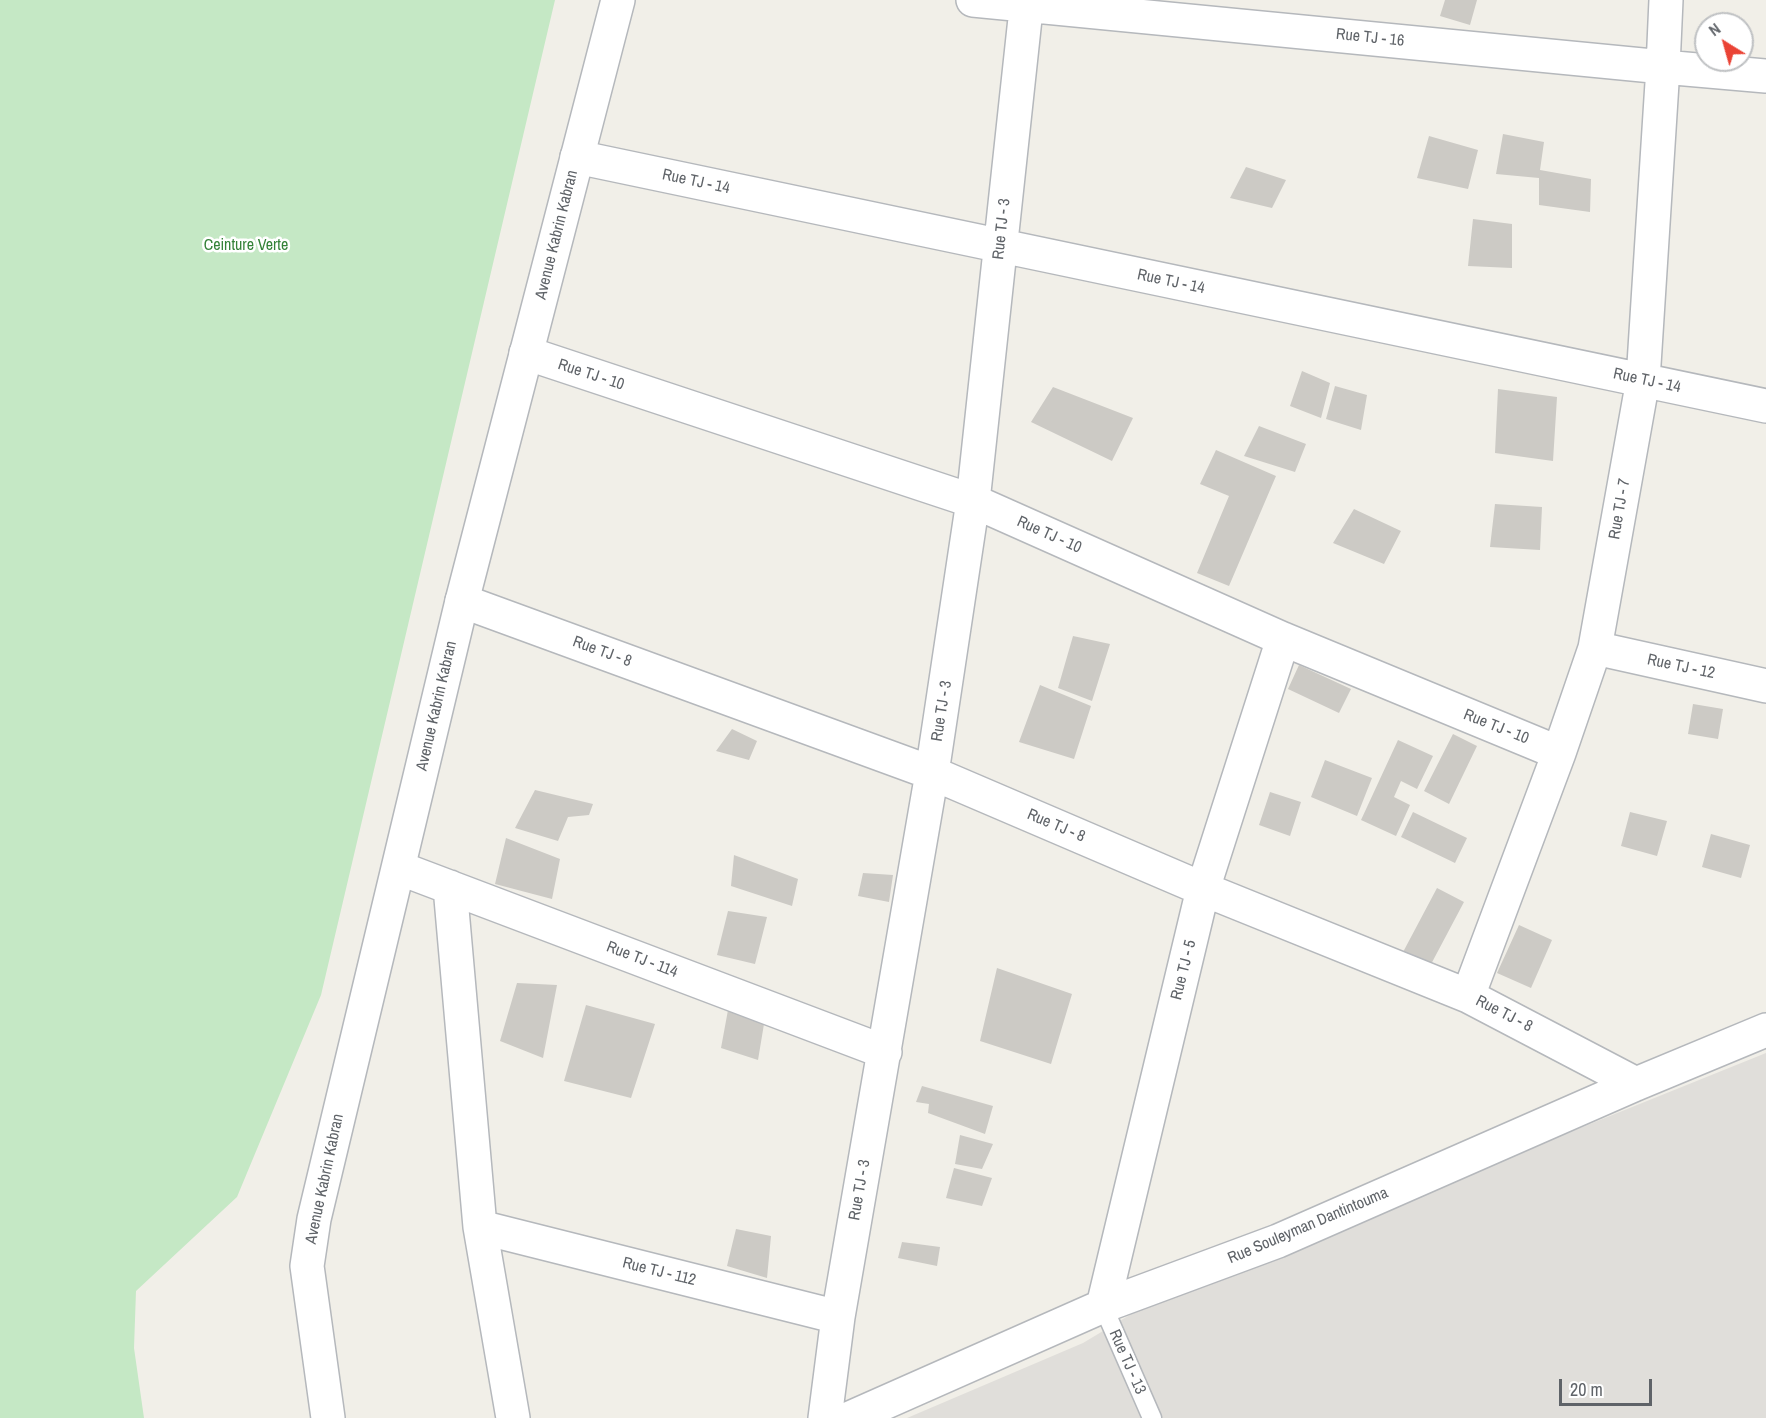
<!DOCTYPE html>
<html>
<head>
<meta charset="utf-8">
<style>
  body { margin:0 }
  #map { position:relative; width:1766px; height:1418px; overflow:hidden; background:#f1efe8; font-family:"Archivo Narrow",sans-serif }
  canvas { display:block }
  .north { position:absolute; left:1694px; top:12px; width:60px; height:60px; box-sizing:border-box; background:#fff; border:2px solid #bfc1c3; border-radius:50%; rotate:323deg; font-size:16px; font-weight:700; line-height:24px; text-align:center; color:#5f6368 }
  .north::after { content:''; display:block; margin:auto; width:21px; height:27px; background:#ea4335; clip-path:polygon(50% 0,100% 100%,50% 72%,0 100%) }
  .scale { position:absolute; left:1559px; top:1379px; width:93px; height:27px; box-sizing:border-box; border:3px solid #5f6368; border-top:0; padding-left:8px; font-size:18px; line-height:21px; white-space:nowrap; color:#5f6368; -webkit-text-stroke:4px #fff; paint-order:stroke }
</style>
</head>
<body>
<div id="map">
<canvas width="1766" height="1418"></canvas>
<div class="north">N</div>
<div class="scale">20 m</div>
</div>
<script>
const g = document.querySelector('canvas').getContext('2d');
g.lineJoin = 'round';
function fill(path, color) { g.fillStyle = color; g.fill(path, 'evenodd'); }
function trace(path, color, width, dash) { g.strokeStyle = color; g.lineWidth = width; g.lineCap = dash ? 'butt' : 'round'; g.setLineDash(dash || []); g.stroke(path); }
function drawText(font, color, halo, rows, align = 'center') {
  g.font = font + ' "Archivo Narrow",sans-serif'; g.lineWidth = 5; g.setLineDash([]); g.textBaseline = 'middle'; g.strokeStyle = halo; g.fillStyle = color; for (const [text, x, y, turn = 0] of rows) {
    g.save(); g.translate(x, y); g.rotate((+turn || 0) * Math.PI / 180); g.textAlign = isNaN(turn) ? turn : align; if (halo) g.strokeText(text, 0, 0); g.fillText(text, 0, 0); g.restore();
  }
}
fill(new Path2D(`
  M1766 1053V1418H907L1083 1343 1143 1307 1352 1220Z`), '#e0deda');
fill(new Path2D(`
  M0 0H555L321 995 237 1197 136 1291 134 1348 144 1418H0Z`), '#c5e8c5');
fill(new Path2D(`
  M1445 0H1477L1470 25 1440 16Z
  M1503 134 1544 142 1540 170 1591 179 1590 212 1539 205V178L1496 174Z
  M1429 136 1478 150 1468 189 1417 178Z
  M1246 167 1286 180 1272 208 1230 198Z
  M1473 219 1512 224V268L1468 266Z
  M1302 371 1330 383 1321 418 1290 406Z
  M1335 386 1367 395 1361 430 1326 419Z
  M1053 387 1133 418 1112 461 1031 422Z
  M1498 389 1557 397 1553 461 1495 453Z
  M1259 426 1306 444 1295 472 1244 456Z
  M1216 450 1276 476 1229 586 1197 573 1229 496 1200 484Z
  M1495 504 1542 507 1540 550 1490 547Z
  M1354 509 1401 531 1384 564 1333 543Z
  M1073 636 1110 644 1092 701 1058 688Z
  M1299 665 1351 689 1339 713 1288 689Z
  M1040 685 1091 706 1074 759 1019 742Z
  M1693 704 1723 709 1718 739 1688 734Z
  M732 729 757 741 749 760 716 751Z
  M1453 734 1477 746 1449 804 1424 791Z
  M1398 740 1433 756 1417 789 1401 781 1394 797 1410 805 1396 836 1361 820Z
  M1325 760 1372 778 1357 816 1311 797Z
  M535 790 593 804 589 815 568 817 558 841 515 828Z
  M1270 792 1301 802 1290 836 1259 825Z
  M1413 812 1467 838 1455 863 1401 837Z
  M1630 812 1667 821 1657 856 1621 846Z
  M1711 834 1750 845 1741 878 1702 867Z
  M506 838 560 859 552 899 495 884Z
  M734 855 798 879 792 906 731 886Z
  M863 873 893 875 889 902 858 896Z
  M1437 888 1464 902 1429 968 1402 954Z
  M728 911 767 917 755 964 717 955Z
  M1519 925 1552 940 1531 988 1497 973Z
  M997 968 1072 994 1051 1064 980 1041Z
  M517 983 557 985 543 1058 500 1041Z
  M586 1005 655 1024 631 1098 564 1081Z
  M728 1010 764 1024 758 1060 721 1048Z
  M922 1086 993 1106 985 1134 928 1113 929 1104 916 1102Z
  M960 1135 993 1144 982 1169 955 1164Z
  M954 1168 992 1178 982 1206 946 1198Z
  M736 1229 771 1236 767 1278 727 1266Z
  M902 1242 940 1247 937 1266 898 1258Z`), '#cccac5');
const service = new Path2D(`
  M1103 1306 1152 1418`);
const minor = new Path2D(`
  M973 0 1663 67 1766 76
  M577 157 1766 406
  M526 353 973 501 1283 639 1559 753
  M462 601 932 773 1203 889 1468 996 1636 1084
  M1595 648 1766 686
  M399 868 885 1052
  M450 887 480 1227 513 1418
  M1468 996 1559 753 1595 648 1643 380 1663 67 1666 0
  M480 1227 838 1317
  M1103 1306 1203 889 1283 639
  M825 1418 838 1317 932 773 973 501 1027 0
  M850 1418 1103 1306 1278 1241 1636 1084 1766 1030`);
const tertiary = new Path2D(`
  M328 1418 307 1266 314 1219 462 601 618 0`);
trace(service, '#b5b8bc', 21);
trace(minor, '#b5b8bc', 36);
trace(tertiary, '#b5b8bc', 36);
trace(service, '#fff', 18);
trace(minor, '#fff', 33);
trace(tertiary, '#fff', 33);
drawText('16px', '#5f6368', '#fff', [
  ["Rue TJ - 16",1370,38,6],
  ["Rue TJ - 14",696,182,12],
  ["Rue TJ - 3",1002,229,-84],
  ["Avenue Kabrin Kabran",557,235,-76],
  ["Rue TJ - 14",1171,282,12],
  ["Rue TJ - 10",591,375,18],
  ["Rue TJ - 14",1647,381,12],
  ["Rue TJ - 7",1620,509,-80],
  ["Rue TJ - 10",1049,535,24],
  ["Rue TJ - 8",602,652,20],
  ["Rue TJ - 12",1681,667,12],
  ["Avenue Kabrin Kabran",437,706,-77],
  ["Rue TJ - 3",942,711,-81],
  ["Rue TJ - 10",1496,727,22],
  ["Rue TJ - 8",1056,826,23],
  ["Rue TJ - 114",642,960,21],
  ["Rue TJ - 5",1184,970,-76],
  ["Rue TJ - 8",1504,1014,27],
  ["Avenue Kabrin Kabran",325,1179,-78],
  ["Rue TJ - 3",860,1190,-80],
  ["Rue Souleyman Dantintouma",1308,1226,-23],
  ["Rue TJ - 112",659,1272,14],
  ["Rue TJ - 13",1127,1362,66]
]);
drawText('16px', '#348238', '#fff', [
  ["Ceinture Verte",246,246]
]);
</script>
</body>
</html>
